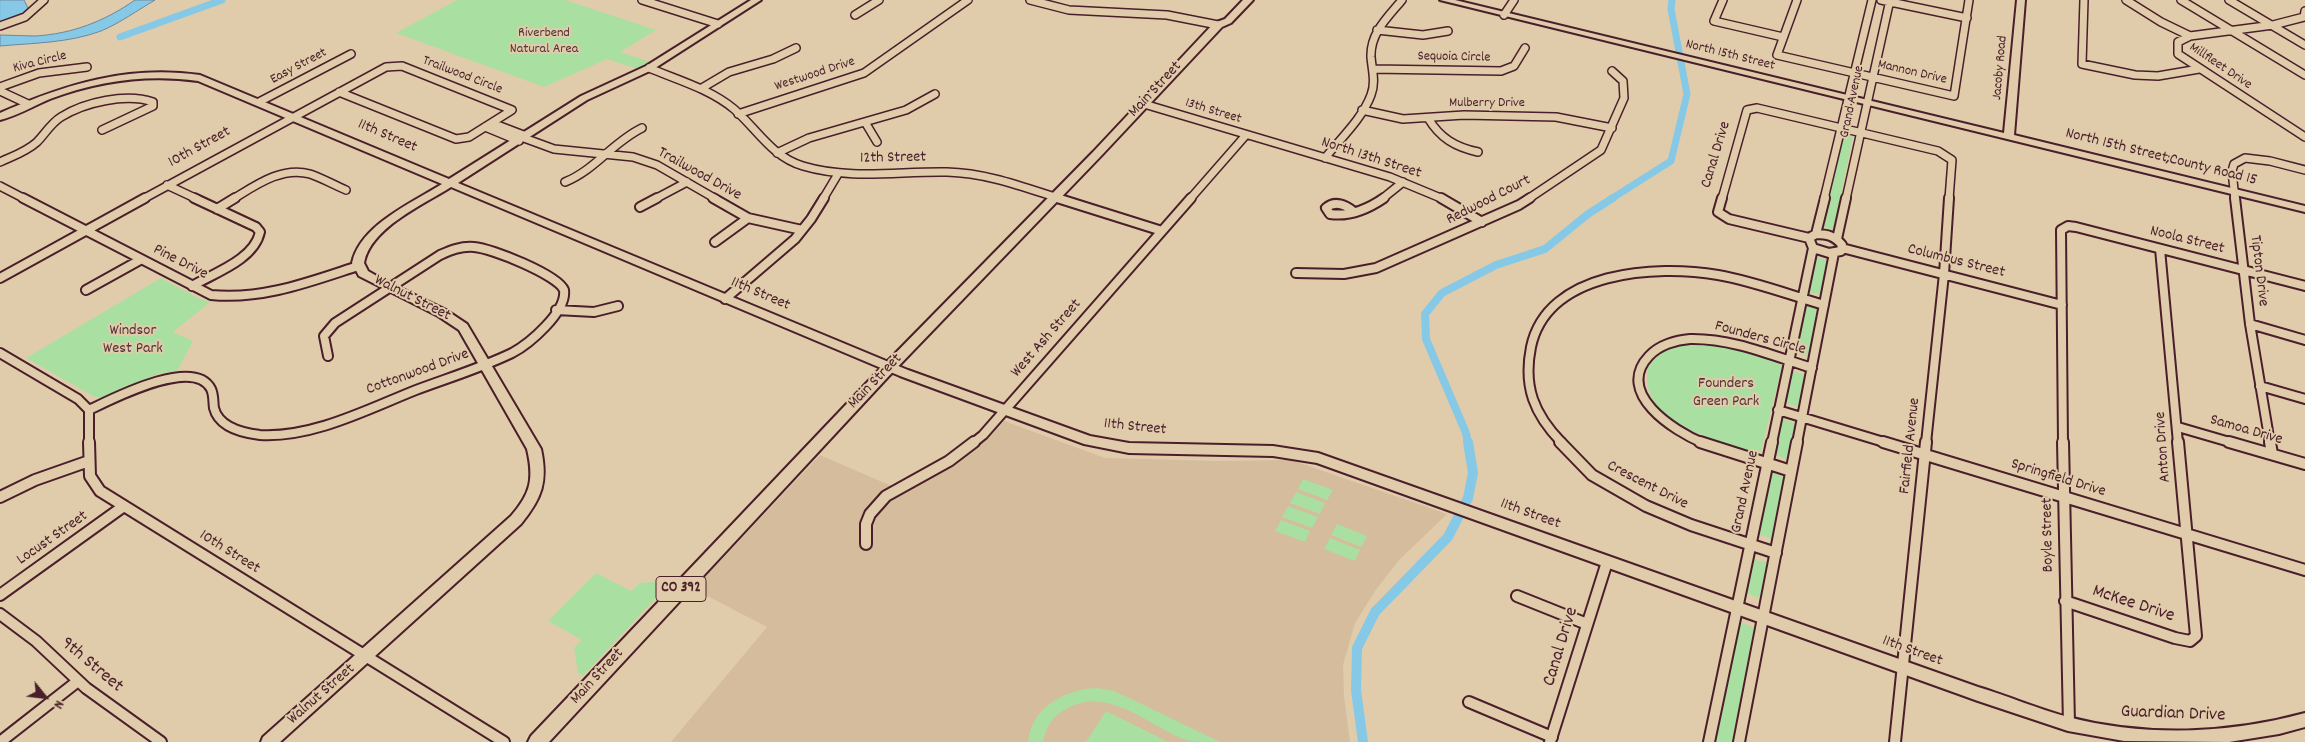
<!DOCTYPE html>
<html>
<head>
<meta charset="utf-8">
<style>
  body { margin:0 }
  #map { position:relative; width:2305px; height:742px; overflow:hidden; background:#e0ccaa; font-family:Dekko,sans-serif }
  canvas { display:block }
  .north { position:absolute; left:20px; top:672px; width:50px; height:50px; -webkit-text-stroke:4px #e0ccaa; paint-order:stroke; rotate:119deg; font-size:14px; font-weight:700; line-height:20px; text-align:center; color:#4a1f2b }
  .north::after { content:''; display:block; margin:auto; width:18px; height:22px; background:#4a1f2b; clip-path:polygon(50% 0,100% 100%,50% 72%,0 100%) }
</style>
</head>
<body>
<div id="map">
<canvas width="2305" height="742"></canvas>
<div class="north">N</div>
</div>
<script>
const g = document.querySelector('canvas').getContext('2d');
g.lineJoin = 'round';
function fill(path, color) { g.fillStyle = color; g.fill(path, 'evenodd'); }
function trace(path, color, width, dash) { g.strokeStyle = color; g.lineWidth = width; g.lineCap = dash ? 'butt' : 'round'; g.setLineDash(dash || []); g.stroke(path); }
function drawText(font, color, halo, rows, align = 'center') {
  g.font = font + ' Dekko,sans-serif'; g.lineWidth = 4; g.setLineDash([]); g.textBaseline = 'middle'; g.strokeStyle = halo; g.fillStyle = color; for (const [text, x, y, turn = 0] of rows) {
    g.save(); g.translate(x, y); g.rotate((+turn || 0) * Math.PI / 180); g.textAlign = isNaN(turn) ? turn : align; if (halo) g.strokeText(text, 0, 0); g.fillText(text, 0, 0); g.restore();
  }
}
fill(new Path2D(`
  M1004 421 1105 458 1216 461 1291 460 1447 514 1399 560 1375 591 1355 623 1343 665 1344 697 1350 742H671L767 627 694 589 820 455 903 491 960 459 986 441Z`), '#d4bc9c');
fill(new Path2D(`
  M457 0H565L656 30 620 52 650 62 638 69 607 59 544 87 396 33Z
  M1842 133 1853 136 1834 230 1822 227Z
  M1816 257 1828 260 1821 295 1809 292Z
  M161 278 200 299 210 302 173 332 193 341 177 371 158 374 105 397H95L26 358Z
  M1806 306 1818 309 1809 357 1796 354Z
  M1686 344C1717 341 1747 353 1776 362L1782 366 1761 451 1755 452C1719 441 1644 424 1647 375 1648 355 1669 348 1686 344Z
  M1793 371 1805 375 1798 407 1786 403Z
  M1782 419 1795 423 1787 459 1774 455Z
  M1771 472 1784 477 1772 540 1765 536 1757 535Z
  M1303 479 1333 490 1327 500 1298 489Z
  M1296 492 1325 503 1320 514 1290 503Z
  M1288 506 1318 517 1312 528 1282 517Z
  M1281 520 1310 531 1305 542 1275 531Z
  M1337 524 1367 536 1361 547 1331 535Z
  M1330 538 1360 550 1355 561 1324 549Z
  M1753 557 1758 561 1767 562 1760 598 1745 593Z
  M596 573 631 591 640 583 665 581 670 583 583 676 578 673 574 648 582 640 548 621Z
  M1741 622 1754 628 1732 742H1714L1739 623Z
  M1095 688 1111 690 1125 696 1220 742C1211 742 1198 742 1189 741 1150 728 1109 684 1066 709 1053 716 1045 728 1043 742H1028C1031 708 1064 690 1095 688Z
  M1106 711 1168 742H1086Z`), '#aadfa2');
const water = new Path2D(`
  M0 0H24L29 10 13 21 0 24Z
  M135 0H155C138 10 120 23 101 31 69 43 33 43 0 46V35C12 35 23 36 35 36 72 34 105 21 135 0Z`);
fill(water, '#86c9e7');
trace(water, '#6e859c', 1);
trace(new Path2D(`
  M120 37 222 0
  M1611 199 1671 161 1687 94 1671 9 1672 0`), '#86c9e7', 7);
trace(new Path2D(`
  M1468 443 1466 433 1426 339 1425 314 1442 293 1496 265 1545 249 1588 214 1613 198`), '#86c9e7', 8);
trace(new Path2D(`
  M1363 742 1356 690 1357 648 1375 612 1448 537 1468 498 1473 473 1468 442`), '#86c9e7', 10);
const streetFar2 = new Path2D(`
  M642 0 718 24
  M1030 0 1069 10 1167 15 1218 25
  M1723 0 1714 21 1783 37
  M1797 0 1777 55 1954 96 1969 0
  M1881 0 1967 18
  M2084 0 2082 64 2135 75 2158 76 2199 69
  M2126 0 2161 22 2190 36
  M2181 0 2305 75
  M2229 0 2305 45
  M2305 11 2304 17 2273 25 2190 36 2178 42V54L2305 137
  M855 15 879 0
  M1504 15 1514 0
  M0 26 25 17 44 0
  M1377 30 1423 35 1448 31
  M649 68C678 80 710 89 734 109 757 129 772 157 803 166 850 180 899 171 947 172 987 173 1023 187 1061 199
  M1373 69 1501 71 1514 66 1525 48
  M0 87 39 73 87 67
  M702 88 729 72 773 59 796 48
  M0 91 28 104
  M259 102 351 54
  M1144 104 1390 177 1443 199
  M1362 110 1403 119 1464 115 1556 117 1612 128
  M738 114 864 73 968 0
  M1428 118C1440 138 1455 147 1478 152
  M865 122 877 142
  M492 123 526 136
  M485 127 519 141
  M524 138 554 149 633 157 657 165 716 199
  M777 153 809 138 906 110 935 94
  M1325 158C1341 138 1362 119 1371 95 1376 82 1372 70 1371 57 1370 33 1388 17 1402 0
  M0 162C13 156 26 152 37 142 45 134 51 123 61 117 85 102 126 93 153 102V106L102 130
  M565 182C595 170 613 142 642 128
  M167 185 197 199
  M0 186 25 199
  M143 199 386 67 402 66 512 110 469 137 456 139 339 92
  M233 199C256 185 282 166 310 174 322 178 334 185 346 190
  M655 199 687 182
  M823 199 838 174
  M1190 199 1246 135
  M1382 199 1403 182
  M1528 199 1601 150 1624 98 1623 81 1612 71
  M1722 199 1747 110 1757 108 1938 151 1952 160 1949 199
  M1824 199 1872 0
  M1846 199 1890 0
  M2235 199 2232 171 2234 164 2245 158 2270 161 2305 170`);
const streetFar1 = new Path2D(`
  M23 198 211 295C263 300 309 282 358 266
  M713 198 748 218 802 230
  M1057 198 1162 231
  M1441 198 1482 222
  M1722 198 1718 212 1729 219 1809 238
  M2235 198 2250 324 2270 443
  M640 207 657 198
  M217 209 235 198
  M1354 212C1346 205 1335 200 1326 208L1330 214C1350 217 1368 209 1384 198
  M1816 234 1825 198
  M1816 234C1827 234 1835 236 1842 245L1841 251 1829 253 1813 248 1809 238Z
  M1837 239 1846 198
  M715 242 748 218
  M1842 248 2062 305
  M2160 249 2178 443
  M1296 273 1344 274 1376 268 1519 205 1530 198
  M0 278 145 198
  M192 286C214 273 254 260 260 232L256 227 194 198
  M86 290 140 260
  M725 299 795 239 811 219 824 198
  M556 310 594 312 618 306
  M2250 324 2305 340
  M0 353 78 399 89 410V443
  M2260 386 2305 399
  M89 410C112 399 194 356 211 389 214 395 213 402 214 408 219 428 243 433 260 435 313 438 368 409 416 390 448 378 481 368 512 353 529 344 567 312 564 290 558 275 491 248 474 247 461 246 451 250 440 255L335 323 324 336 328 356
  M1778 410 1887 443
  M2178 427 2233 443
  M973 443 983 435 1191 198
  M1562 443C1534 414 1523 387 1531 347 1547 271 1656 264 1718 275 1753 281 1790 295 1824 305
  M1703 443C1674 431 1614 393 1649 356 1659 345 1676 340 1690 339 1732 338 1773 356 1812 368
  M1772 443 1813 248
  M1797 443 1834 253
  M1926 443 1944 274 1949 198
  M2063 443 2061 230 2068 226 2076 227 2305 286`);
const street = new Path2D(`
  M89 442 90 476 100 491 504 742
  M1560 442 1592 475 1646 506 1691 525 1776 553
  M1700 442 1791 471
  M1883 442 2305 570
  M2063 442 2069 724
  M2229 442 2305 464
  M2270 442 2272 454
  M0 497 35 480 89 461
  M866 544V524L870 514 886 496 949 461 974 442
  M0 595 124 506
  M1517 596 1587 624
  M2065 601 2175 638 2190 641 2196 636 2178 442
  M0 614 36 641 86 688 161 742
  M1469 702 1552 737
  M0 742 78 681
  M1550 742 1607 562
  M1709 742 1772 442
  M1739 742 1797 442
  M1895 742 1926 442`);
const secondary = new Path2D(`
  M751 0H761L652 70 587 100 458 183 908 370 1090 436 1129 443 1273 446 1318 453 1978 687C2008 696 2038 709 2068 717 2145 737 2229 734 2305 713V727L2279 734 2229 742 2124 741 2068 731 1978 701 1317 463 1273 456 1129 453 1084 444 900 376 451 187C423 205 370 228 364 263L368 271 382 279 446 310 467 324 541 449C548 482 542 498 521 524L280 742H261L263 737 511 516C531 493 534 479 527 449L459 330 438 316 359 276 352 263C360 225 412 203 442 184L198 81C147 74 98 81 50 99 33 106 17 116 0 120V113C66 84 127 65 200 75L449 179 581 96 646 66Z
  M1440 0H1455L2004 133 2017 0H2025L2014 135 2305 206V212Z`);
const primary = new Path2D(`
  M1243 0H1253L1231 23 1222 27 1101 156 887 378 549 742H528L531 736 877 372 1093 152 1214 23 1225 19Z`);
trace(streetFar2, '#4a1f2b', 10);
trace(streetFar1, '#4a1f2b', 12);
trace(street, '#4a1f2b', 14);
trace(secondary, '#4a1f2b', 4);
trace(primary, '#4a1f2b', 4);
trace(streetFar2, '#e0ccaa', 7);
trace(streetFar1, '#e0ccaa', 8);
trace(street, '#e0ccaa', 10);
fill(secondary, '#e0ccaa');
fill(primary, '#e0ccaa');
drawText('14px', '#543237', '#e0ccaa', [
  ["Riverbend",544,34],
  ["Natural Area",544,50]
]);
drawText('14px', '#4a1f2b', '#e0ccaa', [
  ["North 15th Street",1730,56,14],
  ["Sequoia Circle",1454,58,1],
  ["Kiva Circle",40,63,-14],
  ["Easy Street",299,67,-28],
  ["Millfleet Drive",2220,67,34],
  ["Jacoby Road",2001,68,-85],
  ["Mannon Drive",1912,73,13],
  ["Westwood Drive",815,75,-18],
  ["Trailwood Circle",462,76,21],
  ["Grand Avenue",1853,102,-78],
  ["Mulberry Drive",1487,104],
  ["13th Street",1213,112,17]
]);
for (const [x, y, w] of [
  [681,589,50]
]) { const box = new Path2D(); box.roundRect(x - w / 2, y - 12.5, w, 25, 4); g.fillStyle = '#e0ccaa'; g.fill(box); trace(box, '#4a1f2b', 1); }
drawText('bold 15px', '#4a1f2b', null, [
  ["CO 392",681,589]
]);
drawText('16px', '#4a1f2b', '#e0ccaa', [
  ["Main Street",1156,90,-47],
  ["11th Street",387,137,23],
  ["10th Street",200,148,-29],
  ["Canal Drive",1717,155,-73],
  ["North 15th Street;County Road 15",2161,158,14],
  ["12th Street",893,159,-1],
  ["North 13th Street",1371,159,18],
  ["Trailwood Drive",699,175,29],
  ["Redwood Court",1489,201,-27],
  ["Noola Street",2187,241,14],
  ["Columbus Street",1956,262,14],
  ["Pine Drive",180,263,27],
  ["Tipton Drive",2258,271,83],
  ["11th Street",760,295,23],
  ["Walnut Street",412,299,27],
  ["West Ash Street",1047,339,-49],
  ["Founders Circle",1760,339,15],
  ["Cottonwood Drive",418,373,-20],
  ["Main Street",876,382,-46],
  ["11th Street",1135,428,6],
  ["Samoa Drive",2246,431,16],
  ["Fairfield Avenue",1911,446,-84],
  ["Anton Drive",2164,447,-94],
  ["Springfield Drive",2058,479,17],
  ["Crescent Drive",1647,486,27],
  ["Grand Avenue",1746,492,-78],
  ["11th Street",1530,515,20],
  ["Boyle Street",2049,535,-91],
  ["Locust Street",53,539,-35],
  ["10th Street",229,553,32],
  ["11th Street",1912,652,20],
  ["Main Street",598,677,-47],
  ["Walnut Street",322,695,-41]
]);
drawText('16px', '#543237', '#e0ccaa', [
  ["Windsor",133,332],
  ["West Park",133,350],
  ["Founders",1726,385],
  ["Green Park",1726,403]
]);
drawText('19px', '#4a1f2b', '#e0ccaa', [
  ["McKee Drive",2133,605,18],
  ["Canal Drive",1562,647,-73],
  ["9th Street",91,666,40],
  ["Guardian Drive",2173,715,2]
]);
</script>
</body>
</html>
